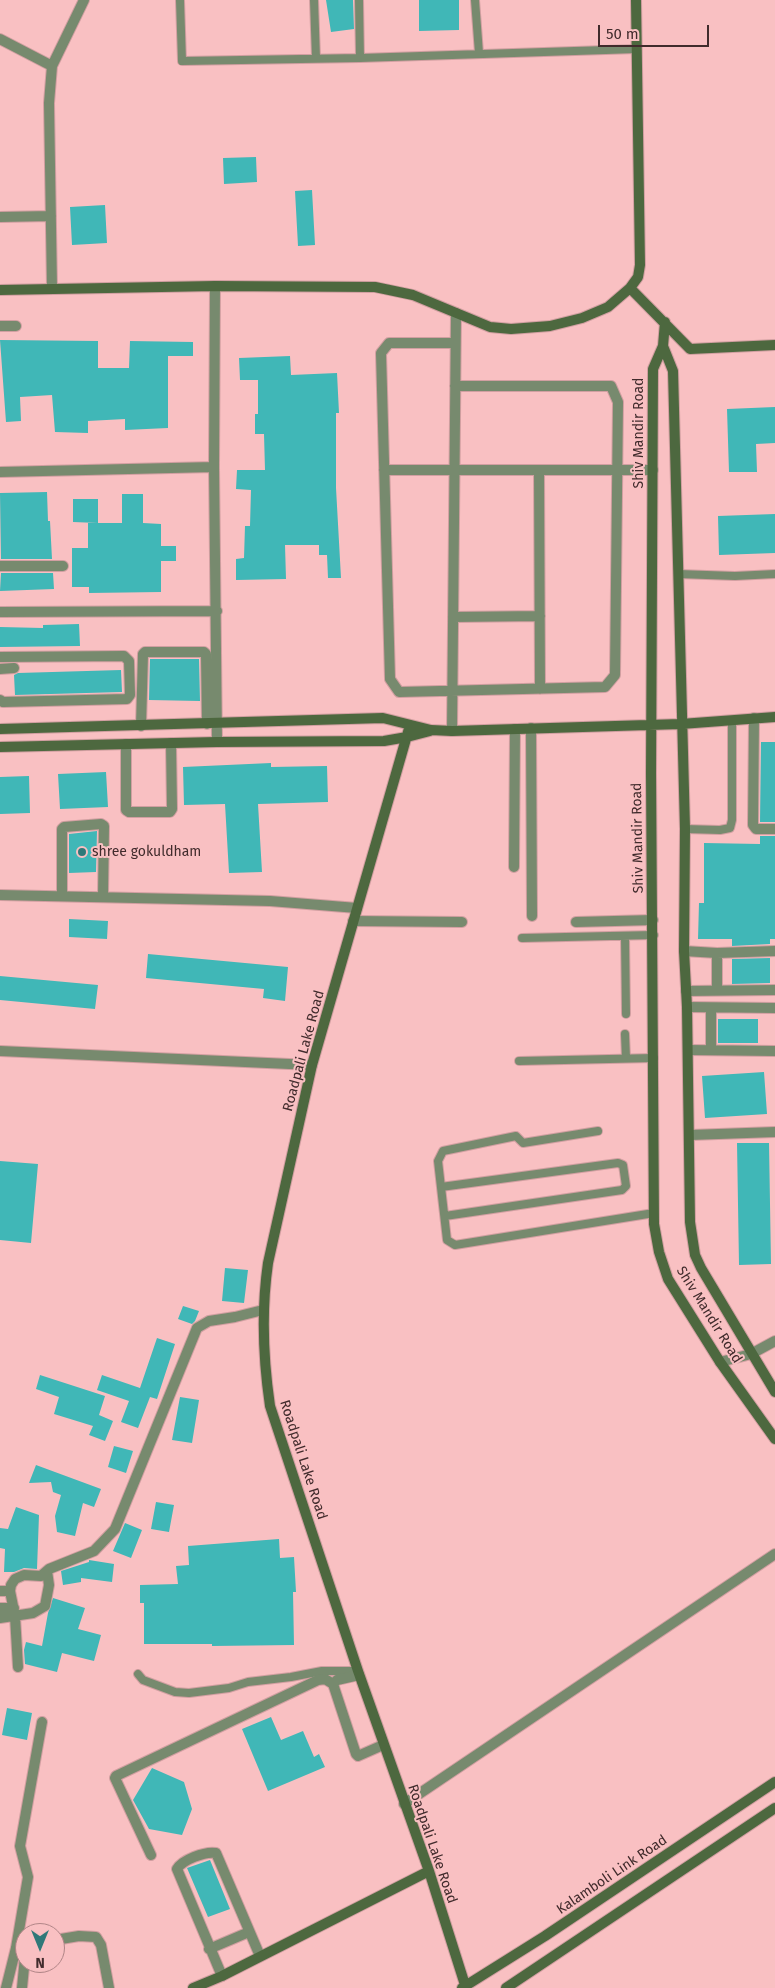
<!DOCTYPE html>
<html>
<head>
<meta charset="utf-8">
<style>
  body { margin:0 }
  #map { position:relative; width:775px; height:1988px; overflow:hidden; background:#f9c0c2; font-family:"Fira Sans",sans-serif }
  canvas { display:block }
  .north { position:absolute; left:15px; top:1923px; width:50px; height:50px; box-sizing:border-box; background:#f9c0c2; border:1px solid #af8486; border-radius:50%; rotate:180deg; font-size:14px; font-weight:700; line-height:20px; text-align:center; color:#412b2c }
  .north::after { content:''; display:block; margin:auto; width:18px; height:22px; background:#2f7979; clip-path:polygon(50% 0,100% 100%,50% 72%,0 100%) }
  .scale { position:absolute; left:598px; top:25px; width:111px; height:22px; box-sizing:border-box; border:2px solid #412b2c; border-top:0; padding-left:6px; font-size:15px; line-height:18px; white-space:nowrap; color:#412b2c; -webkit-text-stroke:4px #f9c0c2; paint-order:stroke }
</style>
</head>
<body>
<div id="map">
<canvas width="775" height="1988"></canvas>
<div class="north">N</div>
<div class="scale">50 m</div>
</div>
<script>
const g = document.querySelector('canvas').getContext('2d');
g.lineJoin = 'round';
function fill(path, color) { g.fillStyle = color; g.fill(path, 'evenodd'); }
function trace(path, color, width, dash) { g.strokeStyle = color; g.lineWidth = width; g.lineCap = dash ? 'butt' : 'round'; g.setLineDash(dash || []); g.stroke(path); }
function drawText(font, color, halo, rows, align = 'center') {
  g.font = font + ' "Fira Sans",sans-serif'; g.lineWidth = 4; g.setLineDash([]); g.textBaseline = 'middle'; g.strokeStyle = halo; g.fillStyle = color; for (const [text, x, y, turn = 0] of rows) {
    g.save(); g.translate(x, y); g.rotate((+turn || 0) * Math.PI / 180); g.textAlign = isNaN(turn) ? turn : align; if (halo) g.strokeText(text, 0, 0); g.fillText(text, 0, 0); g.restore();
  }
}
fill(new Path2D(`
  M326 0H353L354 29 331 32Z
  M419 0H459V30L419 31Z
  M256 157 257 182 224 184 223 158Z
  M312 190 315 245 298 246 295 191Z
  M105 205 107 243 72 245 70 207Z
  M0 340 98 341V368H129L130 341 193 342V356H168V428L125 430V419L88 421V433L55 432 52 395 20 397 21 421 6 422Z
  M290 356 291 375 337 373 339 413H336V488L341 578H328L327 555H319V545H285L286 579 236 580V559L244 558 245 526H250L251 490 236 489 237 470H265L264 434H255V414H258V380H240L239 358Z
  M775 407V443L756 444 757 472H729L727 409Z
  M47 492 48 521H50L52 559H1L0 493Z
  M122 494H143V523L161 524V546H176V561H161V592L89 593V587H72V548H88V523H122Z
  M73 499H98V523L73 522Z
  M775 514V553L719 555 718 516Z
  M1 573H53L54 589 0 591Z
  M79 624 80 646 0 647V627L43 628V625Z
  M150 659H199L200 701 149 700Z
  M121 670 122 692 15 695 14 675 18 673Z
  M761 742H775V822H760Z
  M271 763V767L327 766 328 802 258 804 262 872 229 873 225 804 184 805 183 767Z
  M106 772 108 807 60 809 58 774Z
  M29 776 30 813 0 814V777Z
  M97 831 96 872 69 873V834Z
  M760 836H775V939H770V944L732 946V939H698L699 903H704V843L760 844Z
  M69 919 108 921 107 939 69 937Z
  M148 954 288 967 285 1001 263 998 264 989 146 978Z
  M770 958V983L732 984V959Z
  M0 976 98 985 95 1009 0 1000Z
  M718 1019H758V1043H718Z
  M764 1072 767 1114 705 1118 702 1076Z
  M737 1143H769L771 1264 739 1265Z
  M0 1161 38 1164 31 1243 0 1240Z
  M225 1268 248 1270 244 1303 222 1301Z
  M183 1306 199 1311 195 1321 192 1324 178 1319Z
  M157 1338 175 1344 157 1399 150 1397 138 1428 121 1422 129 1401 97 1390 102 1375 140 1388Z
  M40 1375 105 1396 99 1415 113 1421 105 1441 89 1435 93 1426 54 1414 59 1397 36 1389Z
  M180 1397 199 1400 192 1443 172 1440Z
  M114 1446 133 1451 126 1473 108 1467Z
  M36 1465 101 1489 94 1507 83 1503 75 1536 57 1532 55 1516 61 1495 53 1492 51 1482 29 1483Z
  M156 1502 174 1505 169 1532 151 1529Z
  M16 1507 39 1515 37 1569 24 1568 14 1572H4L5 1549 0 1548V1528L8 1529Z
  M125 1523 142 1530 131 1558 113 1551Z
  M279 1539 280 1558 294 1557 296 1592H293L294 1645 212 1646V1644H144V1603H140V1585L178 1584 176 1566 189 1565 188 1546Z
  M89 1560 114 1564 112 1582 81 1578V1582L63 1585 61 1571 89 1562Z
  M53 1598 85 1608 78 1629 101 1635 94 1661 62 1653 57 1672 25 1664 24 1650 26 1642 42 1646 48 1613Z
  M7 1708 32 1713 27 1740 2 1735Z
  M271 1717 281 1740 303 1731 314 1757 319 1754 325 1767 268 1791 242 1729Z
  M152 1768 184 1782 192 1809 182 1835 149 1829 133 1800Z
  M210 1860 230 1909 208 1917 187 1868Z`), '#40b7b7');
const lane = new Path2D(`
  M180 0 182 61 360 58 636 49
  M314 0 316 58
  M359 0 360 58
  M475 0 479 53
  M678 574 735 576 775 574
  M685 829 720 830 730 828 732 820V720
  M625 936 626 1014
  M522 938 654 935
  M625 1034 626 1058
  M519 1061 654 1058
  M598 1131 523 1143 516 1136 443 1151 438 1161 447 1240 455 1245 654 1213
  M441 1187 618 1163 623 1165 626 1186 622 1190 445 1216
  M138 1674 143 1680 175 1692 189 1693 229 1688 248 1682 291 1677 322 1671H358`);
const street = new Path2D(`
  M0 39 52 66
  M0 217 51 216
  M215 286 214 467 217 742
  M52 289 49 103 52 66 84 0
  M0 326H16
  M455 386H611L618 402 615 675 605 687 399 692 390 679 381 353 389 343H455
  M384 470H653
  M539 470 540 689
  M0 472 214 467
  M0 566H63
  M0 612 217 611
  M453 617 540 616
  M0 657 124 656 129 661 130 695 127 699 3 702 0 700
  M0 669 14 668
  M754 718 753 825 756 829H775
  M141 726 143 654 145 652H204L206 654 207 724
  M531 728 532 916
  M452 731 456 313
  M126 744V810L129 812H170L172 809 171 743
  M514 867 515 729
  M0 895 270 901 357 908
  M62 896V829L64 827 101 824 104 826 103 897
  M353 921 462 922
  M576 922 653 920
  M684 951 717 953 775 951
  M717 953V990
  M686 991 775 990
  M687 1007 775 1008
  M688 1050 775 1051
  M711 1050V1008
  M0 1051 312 1065
  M690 1135 775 1132
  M720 1362 751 1354 775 1341
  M0 1591H10
  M0 1608H14
  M0 1618 33 1613 45 1606 49 1585 47 1571
  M18 1667 15 1616 10 1591 11 1585 15 1579 24 1575 41 1576 49 1569 94 1551 115 1529 197 1328 209 1321 235 1317 263 1310
  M333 1684 337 1680 359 1675
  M404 1804 775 1554
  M151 1855 115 1778 116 1776 318 1680 325 1679 333 1684 356 1754 358 1756 383 1745
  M55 1940 79 1936 96 1937 101 1945 109 1988
  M209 1949 249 1932
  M222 1976 177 1869C182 1860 205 1851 216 1853L260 1956
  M6 1988 16 1948 28 1877 20 1846 42 1722
  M22 1988 25 1957`);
const secondary = new Path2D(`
  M636 0 640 265 638 277 630 288 690 349 775 345
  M0 290 215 286 375 287 413 295 490 327 511 329 550 326 582 318 608 307 630 288
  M665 322 663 346 653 369 651 773 654 1224 659 1252 668 1279 720 1362 775 1439
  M663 346 673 371 685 829 684 951 687 1007 690 1222 695 1255 701 1268 775 1392
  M410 725 312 1065 268 1263C261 1312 263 1358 270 1406L358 1671 429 1871 466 1988
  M0 729 383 718 431 730 452 731 681 724 775 717
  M0 747 217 742 384 741 407 737 430 731
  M193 1988 222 1976 429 1871
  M462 1988 545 1936 775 1782
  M506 1988 775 1808`);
trace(lane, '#d19fa1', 10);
trace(street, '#d19fa1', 12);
trace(secondary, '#d19fa1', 12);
trace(lane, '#778a6e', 8);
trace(street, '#778a6e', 10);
trace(secondary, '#4d683f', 10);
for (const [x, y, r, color] of [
  [82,852,5,"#2f7979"]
]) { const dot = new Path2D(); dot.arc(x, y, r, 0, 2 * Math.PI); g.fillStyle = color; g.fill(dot); trace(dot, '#f9c0c2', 2); }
drawText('14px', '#412b2c', '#f9c0c2', [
  ["Shiv Mandir Road",639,433,-90],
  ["Shiv Mandir Road",638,838,-91],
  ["Roadpali Lake Road",304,1051,-75],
  ["Shiv Mandir Road",709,1315,58],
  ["Roadpali Lake Road",303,1460,72],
  ["Roadpali Lake Road",432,1844,71],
  ["Kalamboli Link Road",612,1875,-34]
]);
drawText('14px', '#412b2c', '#f9c0c2', [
  ["shree gokuldham",92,852]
], 'left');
</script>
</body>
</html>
